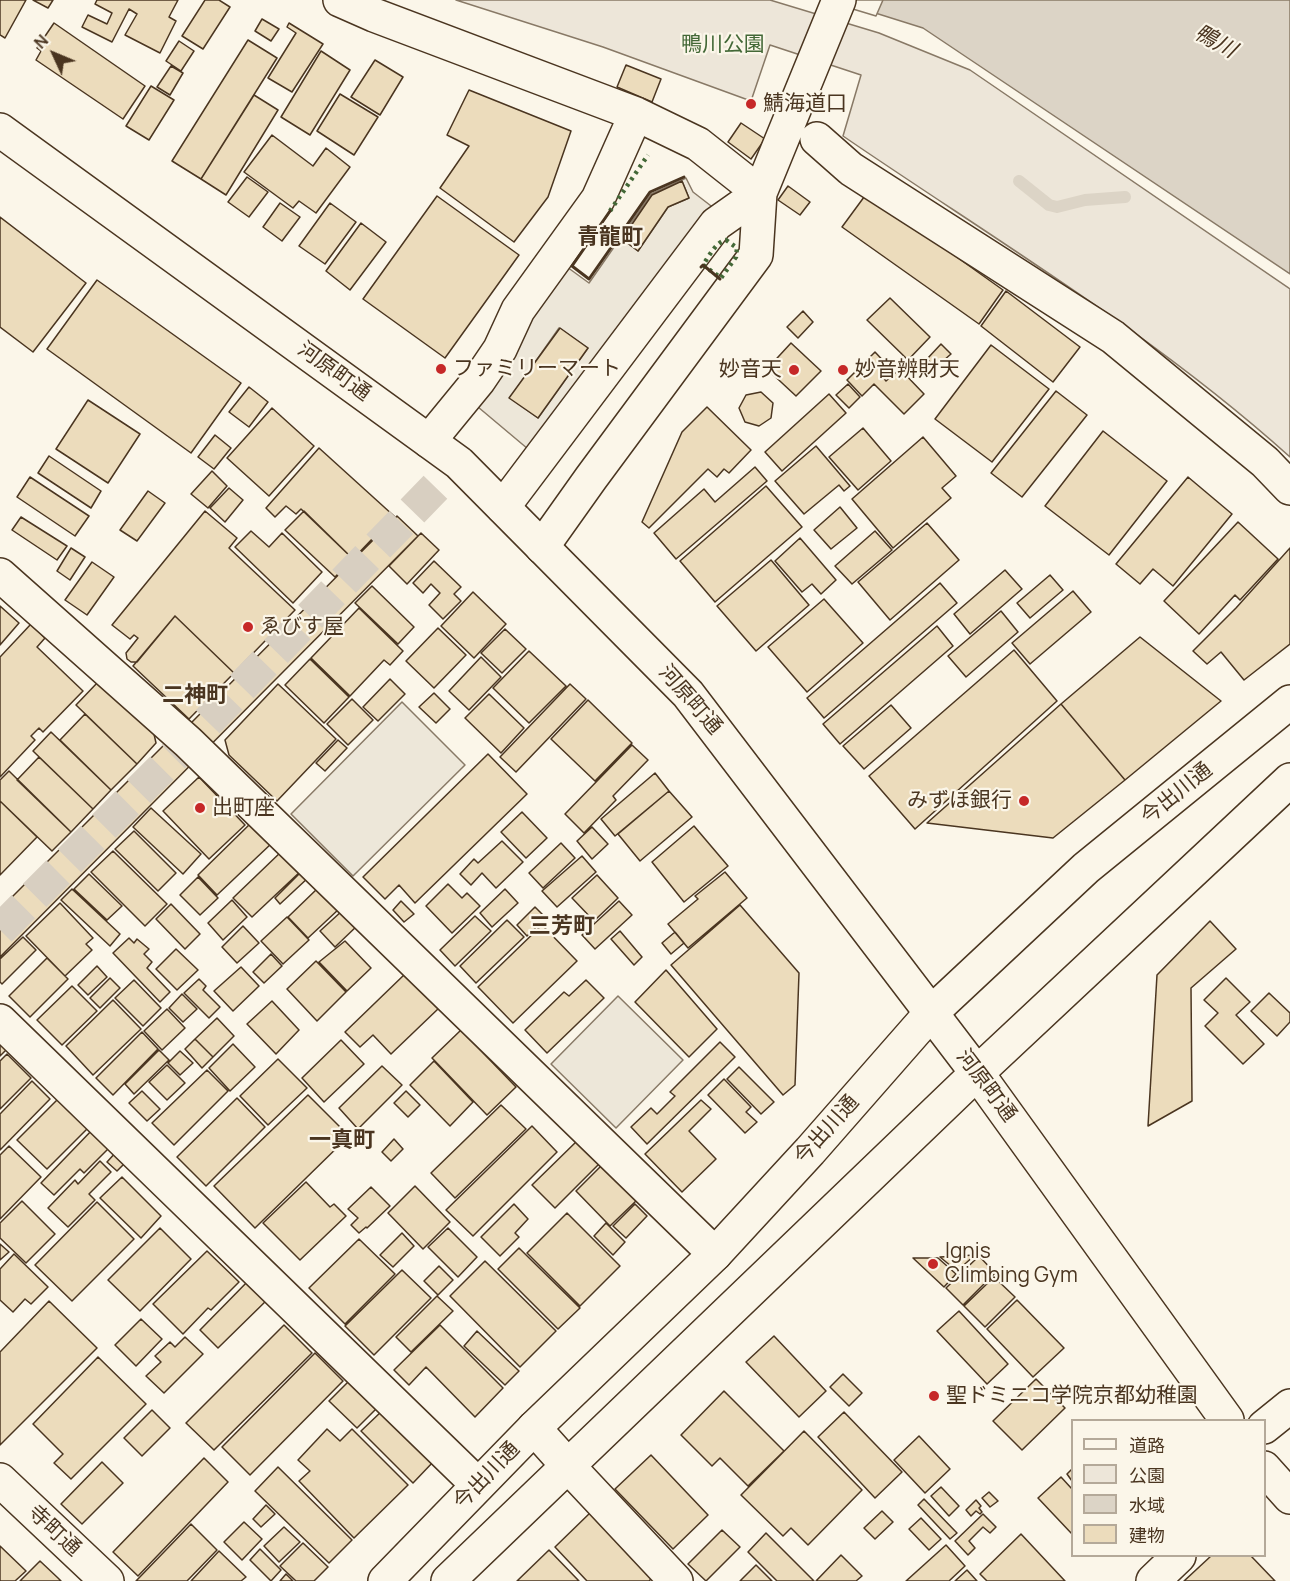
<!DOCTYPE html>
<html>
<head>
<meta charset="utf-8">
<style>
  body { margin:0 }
  #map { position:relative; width:1290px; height:1581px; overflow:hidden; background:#fbf6e9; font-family:Manrope,"Noto Sans JP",sans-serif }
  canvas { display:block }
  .legend { position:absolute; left:1071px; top:1419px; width:195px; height:138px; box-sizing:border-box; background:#fbf6e9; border:2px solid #b4a999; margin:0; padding:8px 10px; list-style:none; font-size:18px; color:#4a3520 }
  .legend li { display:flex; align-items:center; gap:12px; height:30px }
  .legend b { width:30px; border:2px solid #b4a999 }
  .north { position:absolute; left:24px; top:24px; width:60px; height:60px; -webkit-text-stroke:4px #fbf6e9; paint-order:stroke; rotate:314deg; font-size:16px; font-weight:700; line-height:24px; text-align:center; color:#4a3520 }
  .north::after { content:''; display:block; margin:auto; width:21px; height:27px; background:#4a3520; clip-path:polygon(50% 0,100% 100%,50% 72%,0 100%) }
</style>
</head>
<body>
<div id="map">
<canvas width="1290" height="1581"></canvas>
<ul class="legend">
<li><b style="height:8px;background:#fbf6e9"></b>道路</li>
<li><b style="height:16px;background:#ede6d9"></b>公園</li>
<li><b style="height:16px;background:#dcd4c6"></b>水域</li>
<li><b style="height:16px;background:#ecdcbc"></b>建物</li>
</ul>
<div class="north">N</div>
</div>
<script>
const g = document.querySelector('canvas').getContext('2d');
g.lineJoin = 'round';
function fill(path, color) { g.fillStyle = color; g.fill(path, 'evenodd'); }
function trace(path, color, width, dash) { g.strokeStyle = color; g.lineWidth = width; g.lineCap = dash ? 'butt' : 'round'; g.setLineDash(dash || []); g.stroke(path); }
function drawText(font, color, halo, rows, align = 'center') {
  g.font = font + ' Manrope,"Noto Sans JP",sans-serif'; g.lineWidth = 4.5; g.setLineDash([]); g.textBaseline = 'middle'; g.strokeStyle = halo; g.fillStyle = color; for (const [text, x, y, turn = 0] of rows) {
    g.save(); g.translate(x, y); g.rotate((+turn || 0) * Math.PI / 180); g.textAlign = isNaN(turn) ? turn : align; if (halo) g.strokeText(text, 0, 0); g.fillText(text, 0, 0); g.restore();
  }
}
const green = new Path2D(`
  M456 0H770L879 33 970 70 1290 289V457C1152 333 995 240 843 136L861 75 770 45 751 101 603 47Z`);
fill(green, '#ede6d9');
trace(green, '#887966', 1.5);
const parking = new Path2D(`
  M686 178 693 192 715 209 528 449 478 407 477 401 525 316 567 267 589 283 651 194ZM682 181 689 198 668 207 638 251 622 239 652 195ZM559 328 588 348 538 418 510 398Z
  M402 702 465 765 353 876 291 814Z
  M618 996 683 1060 616 1128 551 1064Z`);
fill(parking, '#ede7d9');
trace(parking, '#887966', 1.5);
const water = new Path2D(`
  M834 0H1290V274L923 28Z`);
fill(water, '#dcd4c6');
trace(water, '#887966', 1.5);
const pier = new Path2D(`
  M831 0H883L876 16 833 3Z`);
fill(pier, '#fbf6e9');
trace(pier, '#887966', 1.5);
trace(new Path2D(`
  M1019 181 1049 205 1057 207 1085 200 1125 197`), '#dcd4c6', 12);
const building = new Path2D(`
  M0 0H26L5 38 0 35Z
  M33 0H53L48 8Z
  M97 0H178L169 17 176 21 160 53 125 35 137 14 129 9 112 42 82 27 88 15 107 24 112 13 95 4Z
  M205 0H219L230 7 203 49 182 36Z
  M262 19 279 29 271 41 255 31Z
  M54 23 145 86 123 119 36 60 41 51 37 48Z
  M289 23 323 44 292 92 268 78 296 33 287 27Z
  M248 40 277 58 201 179 172 161Z
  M179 41 194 51 181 71 166 61Z
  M321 51 350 70 310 135 281 117Z
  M375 60 403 77 380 115 351 97Z
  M626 65 661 79 652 102 617 87Z
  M171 66 183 73 170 95 157 87Z
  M151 86 174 100 149 140 126 126Z
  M469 90 571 131 548 197 514 242 440 188 469 146 447 135Z
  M340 94 378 117 354 155 317 131Z
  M254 95 278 110 226 195 201 179Z
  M741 123 765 139 751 159 728 142Z
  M272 135 313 166 326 148 350 167 316 213 299 201 293 208 244 172Z
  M247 177 268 192 249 217 228 202Z
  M682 181 689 198 668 207 638 251 622 239 652 195Z
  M788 186 810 202 800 215 778 200Z
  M867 193 1003 290 979 324 842 227Z
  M437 196 519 255 445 358 363 299Z
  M280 203 300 217 282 241 263 227Z
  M330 203 356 222 325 264 299 246Z
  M0 217 86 283 33 352 0 327Z
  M361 223 386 242 350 290 326 271Z
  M97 280 241 383 191 453 47 349Z
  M1006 291 1080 347 1053 382 981 326Z
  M890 298 930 337 908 360 867 320Z
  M803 311 813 322 798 338 787 327Z
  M560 328 588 348 538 418 509 398Z
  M791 343 821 371 796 396 767 369Z
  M941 344 951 354 936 367 927 359Z
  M991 345 1049 389 992 462 935 419Z
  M875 352 890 368 882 376 886 381 900 369 924 394 904 414 874 384 862 396 847 380Z
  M848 384 860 397 849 408 836 395Z
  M249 387 268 402 249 427 229 412Z
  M1056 391 1087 415 1022 497 991 473Z
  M761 392 773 403 771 418 759 426 745 422 739 408 746 395Z
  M829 394 846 413 782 471 765 452Z
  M88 400 140 434 108 483 56 449Z
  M707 407 751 450 729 473 724 469 717 477 708 469 649 528 642 522 682 432Z
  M272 408 314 446 269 496 227 458Z
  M863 428 891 461 858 490 829 457Z
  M1103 431 1167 481 1109 555 1045 506Z
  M215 435 231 448 214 469 198 457Z
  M923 437 956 476 942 488 951 498 893 548 852 499Z
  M816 446 850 486 844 491 839 485 804 514 775 481Z
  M319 448 394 516 353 559 301 509 296 514 286 506 275 517 266 508Z
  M49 456 101 491 91 508 38 473Z
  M755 467 767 481 676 559 654 533 704 489 715 502Z
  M212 471 227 486 208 508 191 494Z
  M30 477 89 516 75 536 17 497Z
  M1188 477 1232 514 1173 586 1153 569 1140 584 1116 564Z
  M766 486 802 527 715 602 680 561Z
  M229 488 243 500 225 522 210 508Z
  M148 491 165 503 137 541 120 530Z
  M840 507 857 528 831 549 814 530Z
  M205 511 237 538 229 548 295 610 234 673 175 616 137 662H131L127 659 126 653 138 638 134 635 130 639 112 625Z
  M304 511 353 559 335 577 285 530Z
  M397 516 418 536 0 957V909L168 741 190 724Z
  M21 517 67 546 57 560 12 530Z
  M1238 522 1278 559 1240 600 1235 595 1199 634 1164 601Z
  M927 523 959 560 890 620 858 582Z
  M251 531 269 547 282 533 322 572 293 603 235 547Z
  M875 531 892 550 852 584 835 566Z
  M421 533 439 550 407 584 389 566Z
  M800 538 836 580 821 594 812 584 802 592 775 561Z
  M71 548 85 557 70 580 57 571Z
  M1290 548V644L1244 680 1221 652 1207 664 1193 651 1236 608Z
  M771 560 809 605 756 651 717 606Z
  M434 561 461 587 454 594 461 601 443 619 429 605 440 593 431 584 423 593 413 583Z
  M92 562 114 577 87 615 65 600Z
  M1005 570 1022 589 970 634 954 614Z
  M1050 575 1063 590 1030 618 1017 603Z
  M940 583 957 603 824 718 807 698Z
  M372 586 414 627 398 644 355 603Z
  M1073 591 1091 612 1030 664 1012 643Z
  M473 592 506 624 474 658 441 626Z
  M824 599 863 643 807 692 768 647Z
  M0 606 19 623 0 645Z
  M359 608 403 651 390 665 384 660 350 696 311 658Z
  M1001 611 1018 632 966 677 948 656Z
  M175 616 234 673 189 719 133 666Z
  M31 624 45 638 37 647 83 691 43 732 39 728 31 736 35 740 0 777V657Z
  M937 626 953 646 840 744 823 724Z
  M438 628 466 655 434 688 406 661Z
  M505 629 526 649 502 673 481 653Z
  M1140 637 1221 701 1125 780 1061 704Z
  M1014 650 1057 701 915 829 869 776Z
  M529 651 566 686 529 723 493 688Z
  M481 657 501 677 469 710 449 691Z
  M310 659 349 697 324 723 285 685Z
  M390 679 405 694 378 721 363 707Z
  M98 682 154 734 156 743 137 764 76 705Z
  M278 684 336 739 277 801 229 755 225 740Z
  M570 684 586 699 516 772 500 757Z
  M434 693 450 709 436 723 419 707Z
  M489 694 524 728 501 753 465 718Z
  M352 699 373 720 348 745 327 724Z
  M588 700 632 743 595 781 551 739Z
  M1061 704 1125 780 1053 838 927 823Z
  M891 705 911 728 864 769 843 746Z
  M85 714 137 764 111 790 60 740Z
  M51 732 111 790 93 809 33 751Z
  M338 740 347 748 325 771 316 763Z
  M632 745 648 760 613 796 616 800 584 833 565 814Z
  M488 754 527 794 415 903 399 885 385 899 363 877Z
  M39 757 93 809 71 832 17 780Z
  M9 771 71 832 52 851 0 801V780Z
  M655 773 669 791 615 836 601 819Z
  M199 777 245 825 209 859 163 811Z
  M669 791 692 817 640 861 618 834Z
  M0 801 37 837 0 875Z
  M151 808 201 854 183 874 133 827Z
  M522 812 547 838 526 858 501 832Z
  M252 822 272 843 217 895 198 875Z
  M694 826 728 866 684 902 652 862Z
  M592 827 608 844 592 859 577 841Z
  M134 831 176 873 158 891 115 849Z
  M502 841 523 862 496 888 482 873 471 885 460 874 474 859 478 863Z
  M561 843 575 858 543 888 529 873Z
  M283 850 302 870 252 917 233 898Z
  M113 851 167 904 145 926 91 872Z
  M582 856 596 872 557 907 542 891Z
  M302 871 309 877 280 904 275 898Z
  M725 872 747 898 688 948 668 924 698 899 695 896Z
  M89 874 122 906 107 920 74 889Z
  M597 875 618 898 594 921 572 898Z
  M198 877 218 898 200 915 180 895Z
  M448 884 462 898 467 893 480 906 452 933 426 906Z
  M318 888 339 909 308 938 288 917Z
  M72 889 120 934 110 946 61 900Z
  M505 889 518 903 492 927 480 913Z
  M232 900 247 917 223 940 208 923Z
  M401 901 414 914 404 922 393 910Z
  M619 901 632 915 595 949 582 935Z
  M60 903 93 938 86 944 92 950 65 976 26 936Z
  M171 904 200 934 185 949 156 919Z
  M740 905 799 973 795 1085 783 1095 671 965Z
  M535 907 546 918 527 936 517 925Z
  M343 910 358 925 335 947 320 931Z
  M475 916 491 931 455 966 440 950Z
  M287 917 309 940 283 964 261 941Z
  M507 920 524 937 476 983 460 966Z
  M1210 921 1236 949 1191 988 1192 1101 1148 1126 1157 975Z
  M542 925 577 961 513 1023 478 987Z
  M243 926 259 943 237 963 222 947Z
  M620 931 642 957 634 965 611 939Z
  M675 932 684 943 671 954 662 943Z
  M23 937 36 950 2 984 0 982V959Z
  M129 938 134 943 137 939 149 949 144 954 152 962 147 968 170 992 160 1002 113 953Z
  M345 941 371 968 347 991 319 962Z
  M176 949 198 970 177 990 156 969Z
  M271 954 282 966 264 983 253 972Z
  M47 958 68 979 30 1017 9 996Z
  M316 961 346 992 317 1021 287 989Z
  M97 966 107 977 88 995 78 985Z
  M241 967 259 986 233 1011 214 991Z
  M666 970 717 1029 689 1057 635 1002Z
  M406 973 439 1008 391 1054 373 1035 360 1047 345 1032Z
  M110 978 120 988 100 1008 90 998Z
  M1226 978 1250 1002 1236 1015 1264 1044 1243 1064 1205 1026 1218 1013 1204 1000Z
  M199 979 206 986 203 990 220 1007 209 1018 184 993Z
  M134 980 161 1008 143 1026 115 998Z
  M586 980 604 998 547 1053 525 1030 564 992 569 996Z
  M72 986 97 1011 62 1045 37 1020Z
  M1269 993 1290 1013V1022L1277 1036 1251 1011Z
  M182 994 197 1009 183 1022 169 1008Z
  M113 1000 141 1029 93 1075 66 1046Z
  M272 1001 299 1030 276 1054 247 1024Z
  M167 1009 185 1028 162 1050 144 1031Z
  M217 1018 234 1036 213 1057 195 1039Z
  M461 1030 516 1087 487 1115 432 1058Z
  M142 1032 158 1049 113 1095 96 1078Z
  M195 1039 213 1057 202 1068 185 1049Z
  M341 1040 364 1064 324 1102 302 1078Z
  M720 1042 735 1057 647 1144 631 1127 651 1108 657 1114 675 1096 670 1092Z
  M0 1044 6 1050 0 1056Z
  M233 1044 255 1067 230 1091 209 1068Z
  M159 1050 169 1060 134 1094 125 1084Z
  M180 1051 193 1063 180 1075 168 1063Z
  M7 1054 31 1078 0 1109V1061Z
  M278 1059 307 1088 268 1125 240 1096Z
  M434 1061 473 1102 450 1126 410 1085Z
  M167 1065 185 1083 167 1100 149 1082Z
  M382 1066 402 1085 358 1129 339 1108Z
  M739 1067 774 1102 761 1114 727 1079Z
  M207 1070 228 1091 174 1145 152 1123Z
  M724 1079 751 1107 746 1112 757 1122 745 1133 708 1095Z
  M32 1081 50 1099 0 1150V1114Z
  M142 1091 160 1109 147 1121 129 1103Z
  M406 1091 420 1105 408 1117 394 1103Z
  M308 1095 349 1136 255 1228 214 1186Z
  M59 1098 89 1127 47 1169 17 1140Z
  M237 1098 265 1127 206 1186 177 1157Z
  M701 1100 711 1109 689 1131 716 1159 682 1192 645 1154Z
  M501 1105 526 1129 455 1198 431 1173Z
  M532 1126 557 1152 473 1236 446 1210Z
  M94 1128 112 1145 84 1173 80 1169 54 1195 41 1183Z
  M394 1139 403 1149 391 1161 382 1152Z
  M579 1139 601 1162 555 1208 532 1185Z
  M9 1146 41 1177 0 1219V1155Z
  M117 1151 127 1161 117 1171 107 1162Z
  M100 1161 111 1172 89 1194 95 1200 68 1227 48 1208 75 1180 78 1184Z
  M603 1164 637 1200 610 1226 576 1191Z
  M122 1177 161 1216 141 1238 100 1198Z
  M306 1182 330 1207 334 1204 346 1216 300 1260 263 1223Z
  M415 1186 450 1222 423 1249 388 1213Z
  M371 1187 390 1206 367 1228 366 1227 359 1233 351 1225 358 1218 348 1209Z
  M22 1201 55 1234 26 1263 0 1238V1223Z
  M97 1202 134 1239 72 1301 35 1265Z
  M514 1204 528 1219 515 1233 519 1237 500 1256 481 1237Z
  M635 1204 647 1216 626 1238 613 1226Z
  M567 1213 620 1266 580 1306 527 1253Z
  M606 1223 625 1242 613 1255 594 1236Z
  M160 1228 191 1259 140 1311 108 1280Z
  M448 1228 477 1257 458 1277 428 1247Z
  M402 1233 414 1246 393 1267 380 1255Z
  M359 1239 395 1274 345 1324 309 1288Z
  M0 1244 9 1252 0 1260Z
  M519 1248 580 1308 558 1329 498 1269Z
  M207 1251 239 1282 211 1310 208 1308 183 1334 153 1304Z
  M14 1254 48 1287 31 1304 25 1299 13 1312 0 1300V1269Z
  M975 1255 957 1271 940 1257Z
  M979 1256 995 1273 963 1305 946 1288Z
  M913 1258H938L956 1274 944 1287Z
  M485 1261 556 1331 520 1367 450 1296Z
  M439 1266 453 1280 438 1295 424 1281Z
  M402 1270 431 1298 374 1355 345 1326Z
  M994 1277 1015 1297 985 1327 964 1306Z
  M251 1278 270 1297 218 1348 200 1330Z
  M437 1296 453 1311 411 1352 396 1337Z
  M1017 1300 1064 1348 1033 1377 987 1329Z
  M49 1301 97 1348 0 1445V1352Z
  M959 1311 1008 1364 987 1384 937 1331Z
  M141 1319 162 1339 136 1366 115 1345Z
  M284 1325 312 1353 214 1450 186 1423Z
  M440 1325 503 1388 475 1417 426 1367 409 1385 394 1370Z
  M477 1331 519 1371 505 1385 464 1346Z
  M774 1336 826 1391 799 1417 746 1362Z
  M185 1337 203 1354 164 1393 146 1376 161 1362 155 1356 170 1342 175 1347Z
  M315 1353 343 1381 250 1475 222 1447Z
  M98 1357 146 1404 71 1479 54 1463 63 1454 33 1424Z
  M843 1374 862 1393 849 1406 830 1387Z
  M351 1379 379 1406 357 1428 329 1401Z
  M1036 1379 1065 1408 1022 1450 993 1421Z
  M724 1391 784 1451 748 1486 720 1458 712 1466 681 1435Z
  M152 1410 170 1428 142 1456 124 1438Z
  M383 1410 434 1461 413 1483 361 1431Z
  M844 1412 902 1472 875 1498 818 1437Z
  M327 1429 340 1441 352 1429 408 1485 354 1538 299 1481 310 1471 298 1460Z
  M804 1431 862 1490 808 1545 791 1528 783 1536 741 1495Z
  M919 1436 950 1469 925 1493 894 1460Z
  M651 1455 708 1515 673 1549 615 1489Z
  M204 1458 228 1482 138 1576 113 1552Z
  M102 1462 123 1483 82 1524 61 1504Z
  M278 1467 352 1540 329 1563 255 1491Z
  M1072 1469V1481L1067 1474Z
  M1061 1477 1072 1489V1534L1038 1498Z
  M941 1487 959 1506 949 1516 931 1496Z
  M989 1492 998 1501 990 1507 982 1498Z
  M924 1499 957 1533 950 1539 918 1505Z
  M976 1500 981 1506 979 1508 982 1512 980 1514 976 1511 971 1516 966 1510Z
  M266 1505 275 1514 261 1527 253 1519Z
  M592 1511 654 1576 649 1581H587L555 1547Z
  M882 1511 893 1522 875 1539 864 1528Z
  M983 1514 996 1527 990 1533 983 1527 969 1541 975 1548 968 1555 955 1541Z
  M921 1518 941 1539 929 1550 909 1529Z
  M244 1522 262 1539 242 1560 224 1542Z
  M191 1524 217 1550 187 1581H136Z
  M284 1527 300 1542 279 1562 264 1546Z
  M722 1530 740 1547 706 1581 688 1564Z
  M766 1533 814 1581H777L748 1552Z
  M1021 1534 1065 1581H987L980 1574Z
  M303 1543 328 1567 314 1581H296L280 1566Z
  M946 1545 965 1566 949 1581H906Z
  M0 1546 26 1571 15 1581H0Z
  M260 1549 281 1570 271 1581 250 1560Z
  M549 1550 579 1581H517Z
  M219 1551 246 1577 241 1581H191Z
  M841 1555 862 1576 856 1581H816Z
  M1211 1556H1251L1275 1581H1184Z
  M40 1561 58 1578 61 1581H20Z
  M756 1565 772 1581H740Z
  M967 1570 977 1581H955Z
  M286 1574 293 1581H280Z`);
fill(building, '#ecdcbc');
trace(building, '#4a3520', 1.5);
trace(new Path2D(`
  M0 930 188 742 459 463`), '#d8cfc1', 33, [33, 16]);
const street = new Path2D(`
  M340 0 374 15 636 114 698 144 760 193
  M817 139 851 169 1113 337 1265 462 1290 488
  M429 441 479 380 500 349 518 310 598 199 636 114
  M503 507 716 224 760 193
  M542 547 591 478 756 255 760 193 839 0
  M0 575 188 742 715 1254
  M0 1021 478 1485
  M1264 1427 1290 1406
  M534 1428 568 1466 676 1581
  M0 1480 107 1581
  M1153 1581 1179 1556`);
const secondary = new Path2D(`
  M385 1581 534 1428 715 1254 810 1151 931 1013 1086 868 1290 702
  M448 1581 977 1073 1290 780`);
const primary = new Path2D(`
  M0 130 459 463 688 694 977 1073 1227 1420
  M1264 1468 1290 1497`);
trace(street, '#4a3520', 36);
trace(secondary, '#4a3520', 36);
trace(primary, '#4a3520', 36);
trace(street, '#fbf6e9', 33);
trace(secondary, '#fbf6e9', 33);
trace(primary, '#fbf6e9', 33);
trace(new Path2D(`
  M610 211 648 155
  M726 240 737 248 736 257 721 278 703 265C709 256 716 242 726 240Z`), '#436837', 4.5, [3, 4.5]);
trace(new Path2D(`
  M610 211 572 266 589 279 650 192 684 177
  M701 267 703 265 720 279`), '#4a3520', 3);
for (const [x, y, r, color] of [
  [751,104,6,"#c62828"],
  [441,369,6,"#c62828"],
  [794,370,6,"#c62828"],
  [843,370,6,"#c62828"],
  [248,627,6,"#c62828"],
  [1024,801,6,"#c62828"],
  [200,808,6,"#c62828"],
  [933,1264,6,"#c62828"],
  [934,1396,6,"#c62828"]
]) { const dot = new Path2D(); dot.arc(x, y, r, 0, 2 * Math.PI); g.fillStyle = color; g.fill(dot); trace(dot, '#fbf6e9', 2); }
drawText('21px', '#436837', '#fbf6e9', [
  ["鴨川公園",723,45]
]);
drawText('21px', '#4a3520', '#fbf6e9', [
  ["鯖海道口",763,104],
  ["ファミリーマート",453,369],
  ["妙音天",782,370,"right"],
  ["妙音辨財天",855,370],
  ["ゑびす屋",260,627],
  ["みずほ銀行",1012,801,"right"],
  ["出町座",212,808],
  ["Ignis",945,1252],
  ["Climbing Gym",945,1276],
  ["聖ドミニコ学院京都幼稚園",946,1396]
], 'left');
drawText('21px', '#4a3520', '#fbf6e9', [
  ["河原町通",334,372,36],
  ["河原町通",690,700,49],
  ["今出川通",1177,794,-39],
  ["河原町通",986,1086,53],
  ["今出川通",827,1130,-48],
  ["今出川通",487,1476,-46],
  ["寺町通",54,1531,43]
]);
drawText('italic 22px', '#4a3520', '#fbf6e9', [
  ["鴨川",1215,42,29]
]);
drawText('bold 22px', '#4a3520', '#fbf6e9', [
  ["青龍町",610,238],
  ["二神町",195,696],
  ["三芳町",562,927],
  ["一真町",342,1141]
]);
</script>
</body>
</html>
